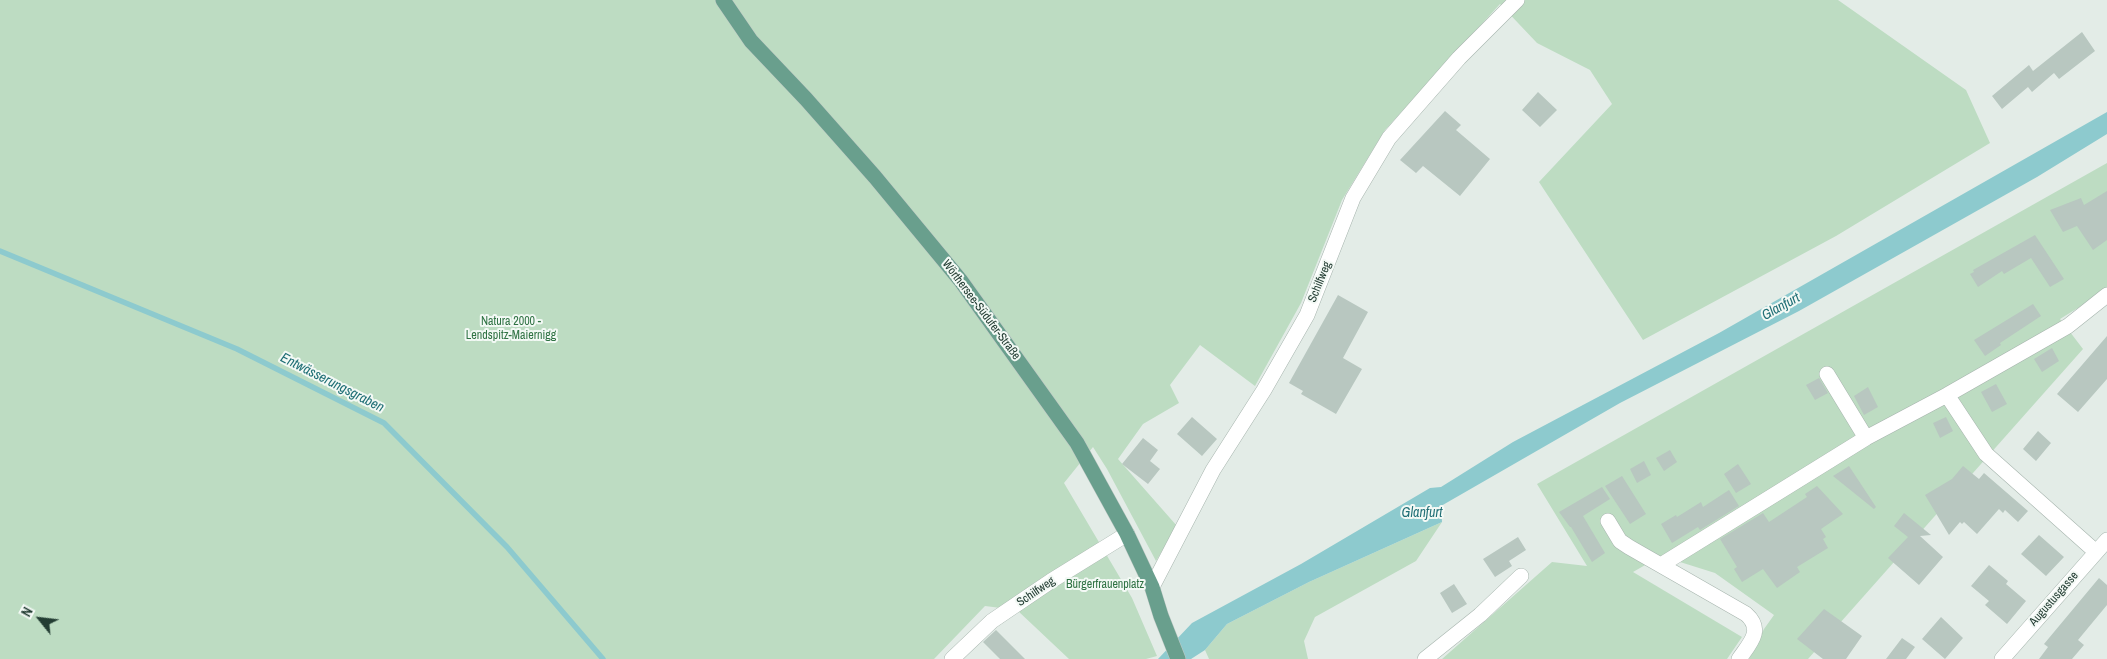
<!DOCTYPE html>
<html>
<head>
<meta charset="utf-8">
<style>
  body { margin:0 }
  #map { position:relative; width:2107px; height:659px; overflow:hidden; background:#e3ece7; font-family:"Archivo Narrow",sans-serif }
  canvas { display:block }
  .north { position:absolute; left:15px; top:594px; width:50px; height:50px; -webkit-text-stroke:4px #f3f9f5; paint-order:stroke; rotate:299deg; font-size:14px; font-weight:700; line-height:20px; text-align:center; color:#233d33 }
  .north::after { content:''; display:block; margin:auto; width:18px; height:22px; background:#233d33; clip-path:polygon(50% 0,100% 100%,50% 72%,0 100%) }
</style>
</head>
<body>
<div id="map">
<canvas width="2107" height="659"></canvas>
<div class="north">N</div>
</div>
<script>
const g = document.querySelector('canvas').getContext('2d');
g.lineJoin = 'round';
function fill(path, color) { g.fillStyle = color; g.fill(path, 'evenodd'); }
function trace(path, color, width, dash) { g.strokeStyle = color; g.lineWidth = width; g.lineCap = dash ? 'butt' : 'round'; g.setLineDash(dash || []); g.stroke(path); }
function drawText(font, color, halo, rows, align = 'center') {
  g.font = font + ' "Archivo Narrow",sans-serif'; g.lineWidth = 4; g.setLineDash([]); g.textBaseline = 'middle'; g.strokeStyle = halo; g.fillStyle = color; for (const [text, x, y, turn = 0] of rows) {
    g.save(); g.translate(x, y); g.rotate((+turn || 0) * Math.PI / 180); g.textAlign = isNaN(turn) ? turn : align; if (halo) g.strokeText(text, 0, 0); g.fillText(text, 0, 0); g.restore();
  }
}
fill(new Path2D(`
  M0 0H1838L1966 90 1990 143 1836 236 1643 340 1539 182 1612 104 1590 70 1537 43 1500 4 1385 130 1342 200 1301 303 1255 386 1200 345 1170 385 1179 403 1143 424 1118 459 1177 526 1156 561 1107 469 1093 447 1064 483 1132 598 1157 656 1146 659H1069L1017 610 985 606 934 659H0Z
  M2107 163V290L2060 319 2083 349 1808 659H1749L1764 629 1774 615 1715 573 1661 556 1633 572 1742 637 1727 659H1442L1552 562 1587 566 1537 484Z
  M1442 522 1416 561 1315 617 1304 641 1308 659H1209L1205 650 1227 624 1309 582Z`), '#bddcc2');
fill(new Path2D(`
  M2107 112V134L2037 177 1799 311 1620 403 1441 506 1442 522 1309 582 1227 624 1205 650 1191 659H1158L1192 623 1301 564 1430 488 1441 487 1513 442 1719 333Z`), '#8dcace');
trace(new Path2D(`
  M0 251 237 349 384 423 507 547 603 659`), '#8dcace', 5.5);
fill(new Path2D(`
  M2082 32 2095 51 2059 79 2054 73 2032 92 2028 87 2002 109 1992 96 2029 65 2033 71Z
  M1538 92 1557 110 1540 127 1522 110Z
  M1445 111 1461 125 1456 130 1490 159 1460 196 1423 166 1416 173 1400 160Z
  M2107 191V240L2093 250 2077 226 2063 232 2050 210 2081 198 2084 205Z
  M2035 235 2064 279 2050 287 2031 258 2004 274 2002 271 1978 287 1970 274 1974 272 1973 270Z
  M1338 295 1368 312 1343 358 1362 369 1336 414 1301 394 1303 391 1289 383Z
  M2033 304 2041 316 2000 343 2001 345 1985 356 1974 340Z
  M2107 336V379L2078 412 2057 394Z
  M2052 348 2059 361 2042 372 2034 359Z
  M1819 378 1828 393 1815 400 1806 385Z
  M1996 384 2007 404 1992 412 1981 392Z
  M1868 387 1878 407 1864 415 1854 396Z
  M1192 417 1217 439 1202 456 1177 434Z
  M1946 417 1953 431 1940 438 1933 423Z
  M2038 431 2051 443 2036 461 2023 449Z
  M1143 438 1158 450 1150 461 1160 469 1148 484 1122 464Z
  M1670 450 1677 462 1664 471 1656 458Z
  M1644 461 1651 475 1637 483 1630 469Z
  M1738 464 1751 484 1736 493 1724 474Z
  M1849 466 1876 507 1874 509 1833 476Z
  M1963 466 1979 479 1984 473 2028 511 2018 522 2005 510 2003 513 1999 509 1977 534 1964 522 1962 524 1960 522 1949 535 1925 495 1952 479Z
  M1622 476 1646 514 1630 524 1605 486Z
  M1817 486 1843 514 1821 529 1826 537 1823 539 1828 548 1797 567 1800 572 1777 588 1763 569 1742 582 1734 569 1737 567 1720 539 1763 513 1769 522 1807 497 1805 494Z
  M1602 487 1610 499 1583 516 1605 553 1592 562 1571 527H1570L1559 512Z
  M1729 490 1739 506 1700 530 1698 527 1672 543 1661 524 1676 515 1677 517 1701 502 1703 507Z
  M1904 513 1931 535 1920 536 1943 557 1919 585 1888 558 1908 537 1894 526Z
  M2039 535 2064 557 2046 576 2021 554Z
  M1518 537 1526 550 1509 561 1512 566 1495 577 1483 559Z
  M1989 565 2008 581 2006 584 2026 601 2007 624 1985 605 1989 601 1971 586Z
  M2099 578 2107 585V605L2078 640 2084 645 2072 659H2039L2048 647 2044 644Z
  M1454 584 1467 604 1452 613 1440 593Z
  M1824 609 1862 636 1846 659H1823L1797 639Z
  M1941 617 1963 638 1945 659 1922 639Z
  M996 630 1025 659H1000L983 642Z
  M1902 638 1915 647 1906 659H1886Z`), '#b8c7c0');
const minor = new Path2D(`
  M1827 374 1866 438
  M1947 395 1986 454 2096 552
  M1608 521 1620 541 1629 547 1746 614C1764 630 1750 643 1739 659
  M1661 565 1866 438 1947 395 2068 326 2107 295
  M1152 587 1213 470 1264 390 1307 315 1353 198 1389 138 1459 58 1517 0
  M952 659 992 621 1051 581 1127 534
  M1425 659 1480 615 1521 576
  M2002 659 2107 540`);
const major = new Path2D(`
  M723 0 751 41 806 99 875 177 961 281 1077 443 1127 534 1152 587 1161 616 1178 659`);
trace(minor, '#a6b4ad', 16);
trace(major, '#c1c9c6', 16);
trace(minor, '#fff', 15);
trace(major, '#699f8d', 15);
drawText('12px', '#233d33', '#f3f9f5', [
  ["Schilfweg",1320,282,-68],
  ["Wörthersee-Südufer-Straße",981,310,53],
  ["Schilfweg",1036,592,-34],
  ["Augustusgasse",2054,599,-49]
]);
drawText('12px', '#2f7243', '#f3f9f5', [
  ["Natura 2000 -",511,322],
  ["Lendspitz-Maiernigg",511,336],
  ["Bürgerfrauenplatz",1105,585]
]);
drawText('italic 14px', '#206f76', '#f3f9f5', [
  ["Glanfurt",1781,307,-29],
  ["Entwässerungsgraben",332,383,27],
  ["Glanfurt",1422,513]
]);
</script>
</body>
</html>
